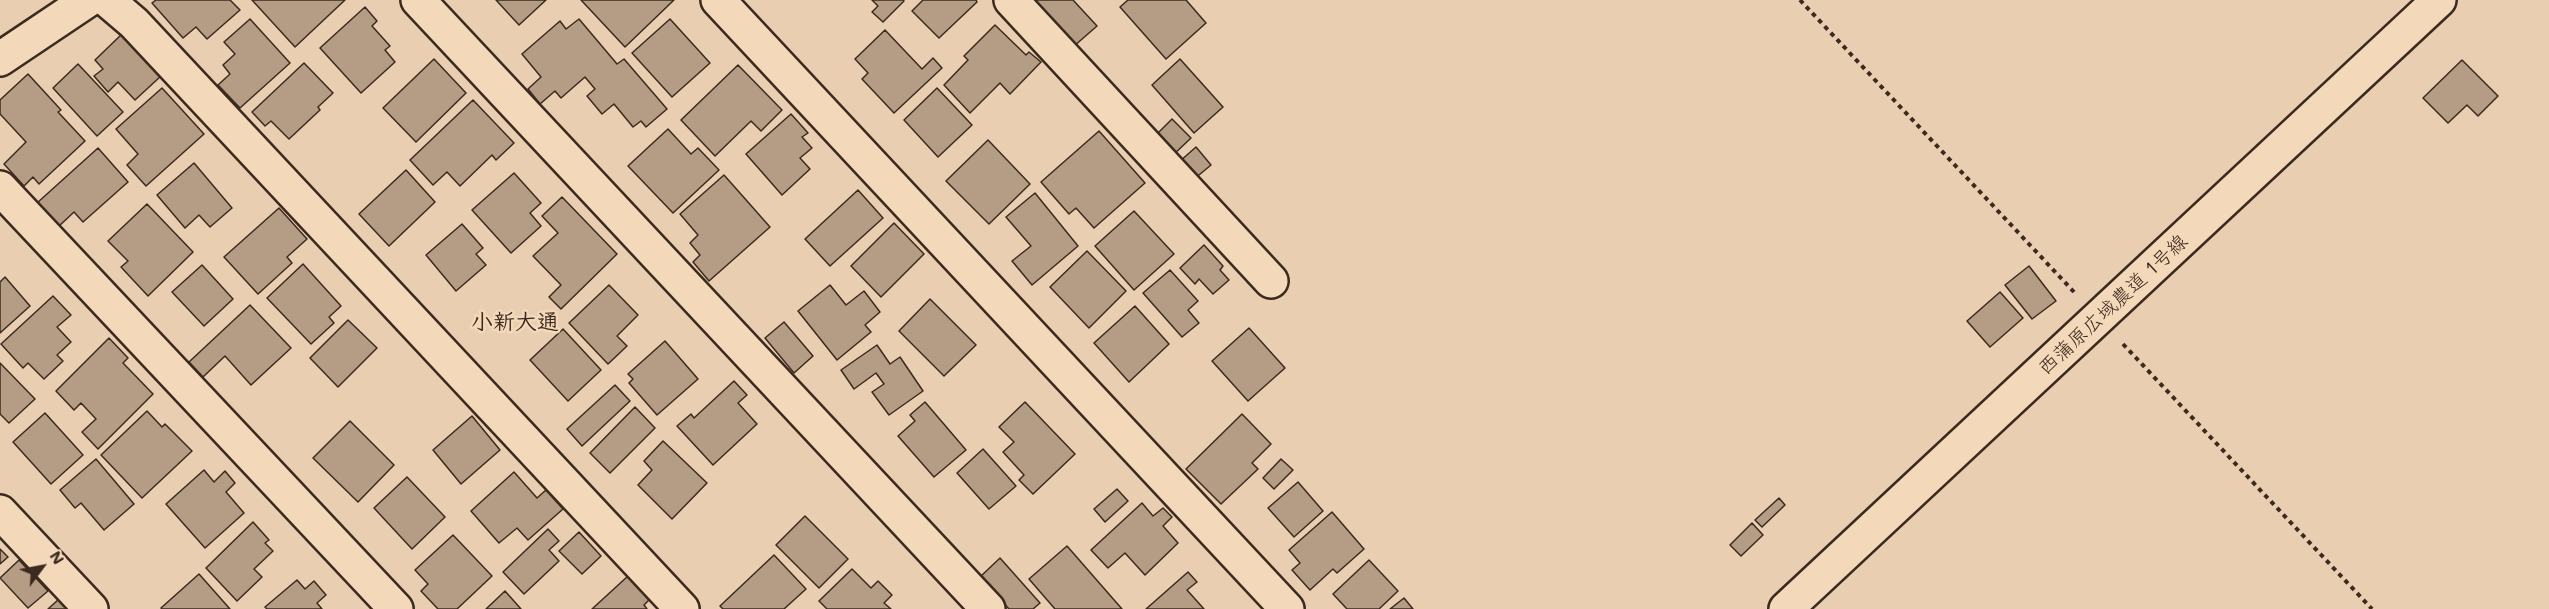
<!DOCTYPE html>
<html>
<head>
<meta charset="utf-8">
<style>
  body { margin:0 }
  #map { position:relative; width:2549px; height:609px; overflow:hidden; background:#e9ceb1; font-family:Mali,sans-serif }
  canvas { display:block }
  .north { position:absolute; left:12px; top:537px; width:60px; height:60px; -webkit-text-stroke:4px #f4d8ba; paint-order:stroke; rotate:58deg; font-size:16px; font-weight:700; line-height:24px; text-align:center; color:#3b2a1e }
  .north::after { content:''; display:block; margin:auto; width:21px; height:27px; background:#3b2a1e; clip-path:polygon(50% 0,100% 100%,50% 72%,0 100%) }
</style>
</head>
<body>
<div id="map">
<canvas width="2549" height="609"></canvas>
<div class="north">N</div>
</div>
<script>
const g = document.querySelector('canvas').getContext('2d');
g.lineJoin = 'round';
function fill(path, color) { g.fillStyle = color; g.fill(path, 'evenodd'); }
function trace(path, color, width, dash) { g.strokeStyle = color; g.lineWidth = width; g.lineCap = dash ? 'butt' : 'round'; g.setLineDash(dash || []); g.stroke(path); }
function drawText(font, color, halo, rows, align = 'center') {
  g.font = font + ' Mali,"Klee One",sans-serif'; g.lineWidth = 5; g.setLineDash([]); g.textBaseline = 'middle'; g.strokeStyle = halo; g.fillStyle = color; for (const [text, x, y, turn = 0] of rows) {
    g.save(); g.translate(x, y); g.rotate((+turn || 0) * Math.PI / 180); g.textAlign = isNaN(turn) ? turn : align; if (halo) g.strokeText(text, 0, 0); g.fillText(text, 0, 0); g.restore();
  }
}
const building = new Path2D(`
  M156 0H230L240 10 207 39 196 27 183 38 152 3Z
  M252 0H345L295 47Z
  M496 0H546L519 25Z
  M581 0H674L625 47Z
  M872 0H903L904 1 883 22 872 12 878 6Z
  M923 0H976L977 2 939 38 912 11Z
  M1031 0H1073L1097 26 1073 47Z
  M1128 0H1186L1206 23 1166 59 1120 7Z
  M365 7 377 21 372 26 390 46 385 50 395 62 361 93 320 48Z
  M250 19 290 63 240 108 218 85 230 74 223 65 235 54 224 42Z
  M579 19 617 64 624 59 667 109 646 127 641 121 633 127 614 104 602 114 587 96 595 89 585 77 561 98 555 91 540 104 528 89 541 77 522 54 560 21 566 29Z
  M670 19 710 63 672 97 632 53Z
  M995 25 1026 55 1029 52 1041 62 1010 94 1000 83 970 113 944 85 968 60 964 56Z
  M885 30 922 69 933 58 942 68 894 113 862 79 868 73 855 59Z
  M122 34 161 76 135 100 118 82 108 92 94 76 103 69 95 60Z
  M434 59 466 93 416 142 383 108Z
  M1180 59 1223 107 1194 133 1152 85Z
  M2462 60 2498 96 2478 116 2467 105 2448 123 2423 98Z
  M304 63 333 93 318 107 320 110 289 139 271 121 265 126 252 112Z
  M78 64 123 112 97 136 53 88Z
  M738 65 782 110 761 131 751 121 715 156 681 120Z
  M28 74 61 110 58 112 85 141 39 184 33 177 24 186 4 164 26 142 0 114V100Z
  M162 88 204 134 146 186 127 165 138 154 116 129Z
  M937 88 972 125 938 157 904 120Z
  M473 100 514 143 496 160 492 155 460 186 447 172 433 185 410 160Z
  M791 114 808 133 802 137 812 148 800 158 810 169 782 195 746 154Z
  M1172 119 1191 138 1172 156 1154 137Z
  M668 129 691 154 698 148 719 170 673 213 628 166Z
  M1099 131 1145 183 1094 228 1076 208 1069 214 1041 182Z
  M988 140 1030 184 989 224 946 181Z
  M1196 147 1211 165 1193 180 1179 162Z
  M98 148 128 182 83 222 74 212 58 227 37 203Z
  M194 163 232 208 210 227 199 215 185 228 157 195Z
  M406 170 435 202 389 246 359 214Z
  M514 173 541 203 530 213 541 226 511 253 472 210Z
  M724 175 770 227 709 281 693 262 700 255 690 243 698 235 680 214Z
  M858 190 883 218 830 266 805 239Z
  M1035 193 1078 246 1032 285 1012 261 1031 246 1006 217Z
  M562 197 617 254 561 309 549 297 561 285 533 256 558 233 542 216Z
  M147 204 193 252 148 296 121 267 128 261 108 241Z
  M279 208 307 239 287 257 292 263 258 294 224 257Z
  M1134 211 1174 254 1134 290 1095 246Z
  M894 223 924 254 881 297 851 266Z
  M462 224 483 248 476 254 486 265 456 291 426 255Z
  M1204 245 1223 266 1220 270 1229 280 1213 294 1199 279 1195 284 1180 268Z
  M1087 251 1126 291 1089 328 1050 287Z
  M303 264 341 306 329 317 334 323 311 344 267 298Z
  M202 265 233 299 204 326 172 292Z
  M2029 266 2056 301 2032 319 2005 285Z
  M1170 270 1198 301 1188 310 1199 323 1182 337 1143 293Z
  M5 277 30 306 0 333V282Z
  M609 285 638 315 617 336 627 346 608 364 569 323Z
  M830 285 846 305 864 291 880 312 865 325 871 332 837 360 798 311Z
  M2000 292 2023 318 1990 347 1967 321Z
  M53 296 71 315 57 327 71 342 57 355 63 361 44 379 28 363 23 368 1 344Z
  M930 299 976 345 944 376 899 331Z
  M250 305 291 348 251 385 225 356 203 377 189 362Z
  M1135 306 1169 344 1129 382 1094 343Z
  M348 320 377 348 338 387 310 358Z
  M784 322 813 356 794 373 765 338Z
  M1249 328 1285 368 1248 401 1212 361Z
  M563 329 601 370 568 401 530 360Z
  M109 338 128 358 123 363 153 394 98 449 82 432 96 419 81 403 74 410 56 391Z
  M665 341 698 379 657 415 629 383 633 379 628 374Z
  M877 345 890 364 900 357 923 391 889 415 872 392 884 384 876 373 854 389 841 370Z
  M0 363 35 399 9 423 0 414Z
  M734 381 747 395 738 403 757 424 713 465 677 426 691 414 694 418Z
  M615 385 630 401 582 446 567 429Z
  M925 402 966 450 934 477 898 436 915 421 910 415Z
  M1025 402 1075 454 1033 494 1019 480 1024 475 1003 452 1014 442 999 427Z
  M635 407 655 428 610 473 590 453Z
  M147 411 162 427 165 424 192 451 142 498 101 455Z
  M45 413 83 455 51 484 13 442Z
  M1242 414 1271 444 1252 463 1258 469 1221 504 1186 469Z
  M472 416 500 450 461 484 433 450Z
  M350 421 394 465 358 502 313 458Z
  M663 441 707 483 672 519 638 485 652 470 644 461Z
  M983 449 1016 486 989 509 957 473Z
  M96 459 134 504 104 530 81 503 75 508 60 490Z
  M1281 459 1293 470 1274 489 1263 478Z
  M204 470 214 482 225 471 235 483 226 492 244 513 205 548 166 504Z
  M514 472 537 498 546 490 563 509 528 540 517 528 499 543 471 511Z
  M407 477 445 517 412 549 374 508Z
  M1298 482 1323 511 1294 537 1268 508Z
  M1117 489 1128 501 1105 522 1094 509Z
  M1779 498 1785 505 1762 527 1755 520Z
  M1142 503 1153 516 1163 508 1172 517 1163 526 1178 543 1145 575 1125 553 1108 568 1091 550Z
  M1332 512 1364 549 1337 573 1333 569 1310 590 1292 570 1300 563 1289 550Z
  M805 516 848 559 819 588 776 545Z
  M253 522 269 540 265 543 273 551 254 569 262 577 237 601 206 568Z
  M1752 523 1763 535 1741 556 1730 545Z
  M548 529 559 541 549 550 559 561 524 594 503 572Z
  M579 532 601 556 582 574 559 551Z
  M453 535 492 576 457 609H438L421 591 428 584 415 570Z
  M1067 546 1122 609H1055L1029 579Z
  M0 549 8 557 0 564Z
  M774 555 806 589 784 609H723L720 606Z
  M1000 558 1040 603 1033 609H1009L980 577Z
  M19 560 48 591 28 608 0 578Z
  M1369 560 1398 591 1379 609H1347L1333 594Z
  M852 569 871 588 878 581 892 595 884 603 891 609H827L819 601Z
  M1188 572 1197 582 1187 590 1204 609H1146Z
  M199 574 230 609H162L161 608Z
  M628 576 649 600 644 605 647 609H592Z
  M297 580 305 589 314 581 326 595 317 603 322 609H267L265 607Z
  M505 591 521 609H486Z
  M1404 598 1413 609H1390Z
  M59 599 68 609H48Z`);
fill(building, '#b59d85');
trace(building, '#3b2a1e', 1.5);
const street = new Path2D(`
  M107 0 134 23 682 609
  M418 0 988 609
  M718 0 1287 609
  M1011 0 1271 281
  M0 59 88 0
  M0 188 396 609
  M0 512 91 609`);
const secondary = new Path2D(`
  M1786 609 2439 0`);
trace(street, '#3b2a1e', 38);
trace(secondary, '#3b2a1e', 38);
trace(new Path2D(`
  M1800 0 2074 292
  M2123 344 2372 609`), '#3b2a1e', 4, [4.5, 4.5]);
trace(street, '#f4d8ba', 33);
trace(secondary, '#f4d8ba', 33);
drawText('20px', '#3b2a1e', '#f4d8ba', [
  ["西蒲原広域農道 1号線",2113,305,-43]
]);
drawText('bold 22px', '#3b2a1e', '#f4d8ba', [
  ["小新大通",515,322]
]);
</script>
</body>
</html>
